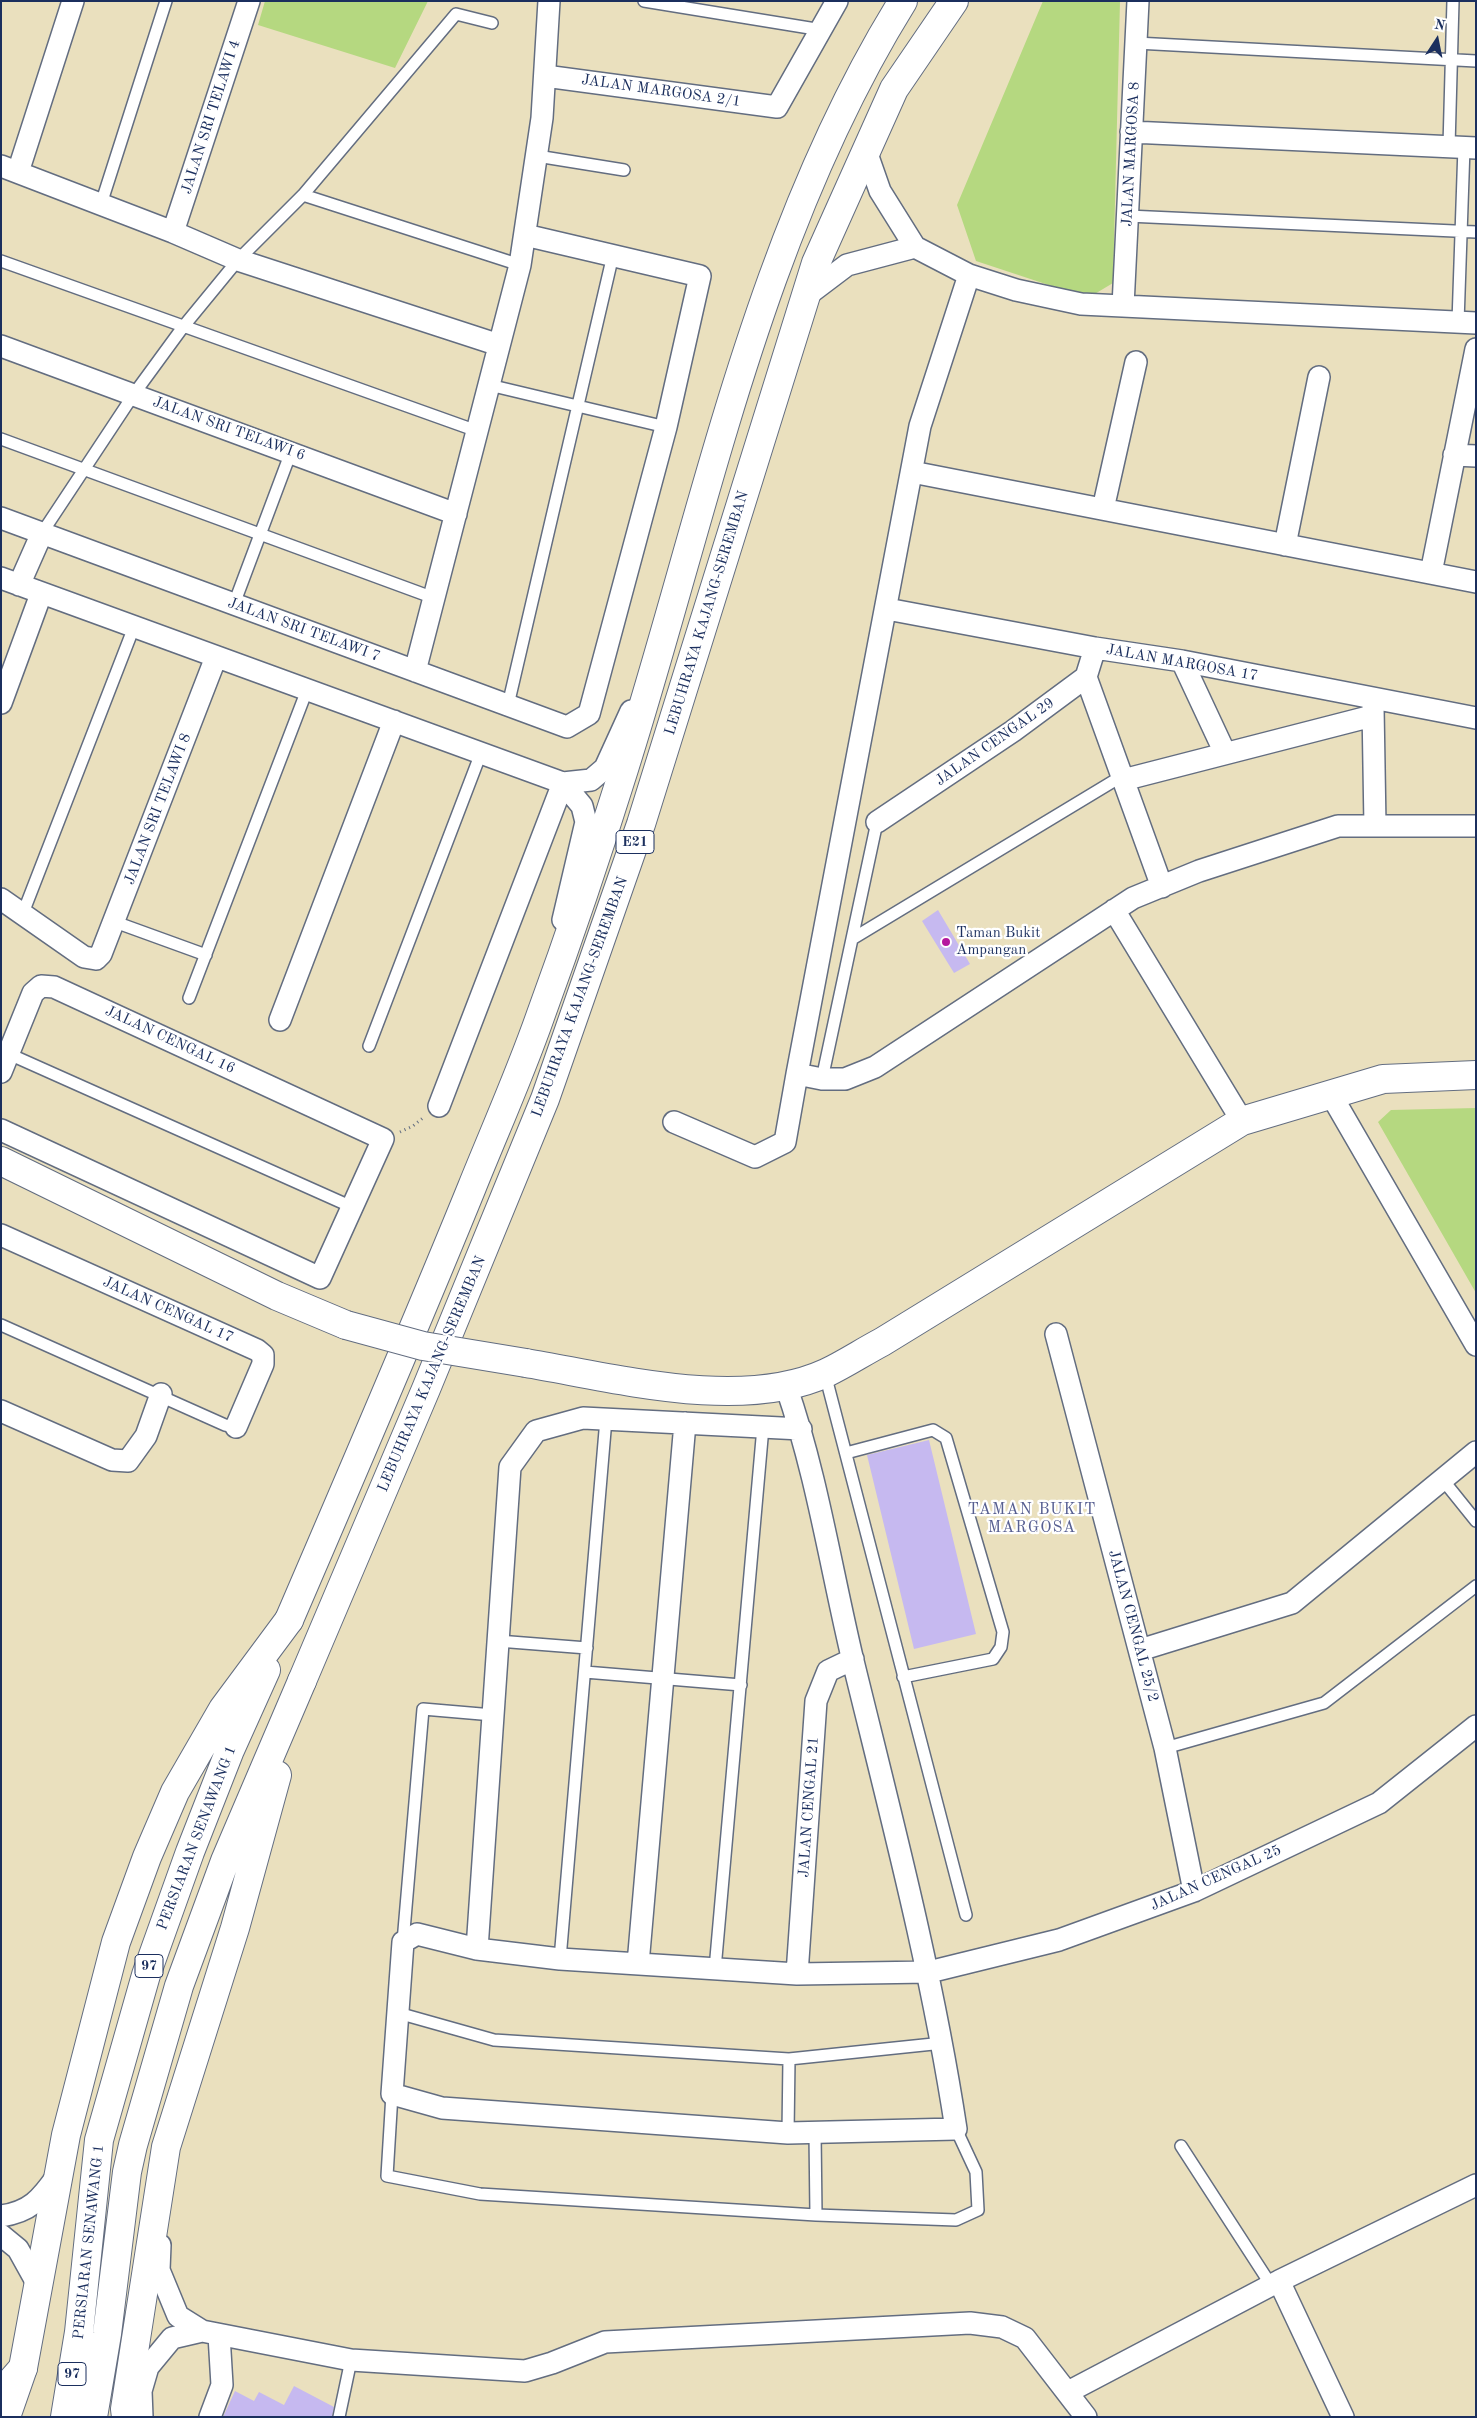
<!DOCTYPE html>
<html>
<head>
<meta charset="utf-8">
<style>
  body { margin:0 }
  #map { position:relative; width:1477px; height:2418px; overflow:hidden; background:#eae0be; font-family:"Old Standard TT",serif }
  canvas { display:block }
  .frame { position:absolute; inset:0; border:2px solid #1b2f5e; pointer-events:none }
  .north { position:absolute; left:1412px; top:15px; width:50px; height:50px; -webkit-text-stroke:4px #fff; paint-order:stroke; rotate:11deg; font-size:14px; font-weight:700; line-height:20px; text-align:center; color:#1b2f5e }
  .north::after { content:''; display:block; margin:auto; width:18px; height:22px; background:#1b2f5e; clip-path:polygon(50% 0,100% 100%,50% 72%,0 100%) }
</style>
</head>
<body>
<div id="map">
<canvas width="1477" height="2418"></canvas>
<div class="frame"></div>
<div class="north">N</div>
</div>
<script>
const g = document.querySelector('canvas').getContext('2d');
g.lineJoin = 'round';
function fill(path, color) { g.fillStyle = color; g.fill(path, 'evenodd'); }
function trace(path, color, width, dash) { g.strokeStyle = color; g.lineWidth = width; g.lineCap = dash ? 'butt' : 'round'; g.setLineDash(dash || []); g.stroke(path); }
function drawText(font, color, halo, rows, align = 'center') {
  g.font = font + ' "Old Standard TT",serif'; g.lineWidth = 4.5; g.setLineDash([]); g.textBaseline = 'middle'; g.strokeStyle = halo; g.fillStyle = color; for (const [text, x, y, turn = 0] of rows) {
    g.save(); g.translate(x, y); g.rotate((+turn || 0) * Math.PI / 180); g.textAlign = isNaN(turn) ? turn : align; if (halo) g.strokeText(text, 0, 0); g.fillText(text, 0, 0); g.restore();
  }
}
fill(new Path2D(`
  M265 1H428L395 68 258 25Z
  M1043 1H1120L1113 283 1088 298 976 261 957 205Z
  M1476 1108V1293L1378 1122 1391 1110Z`), '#b5d880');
fill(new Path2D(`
  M938 910 970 964 954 973 922 921Z
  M929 1440 976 1634 914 1649 867 1455Z
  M294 2386 334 2407 332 2417H223L235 2391 254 2401 259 2392 284 2405Z`), '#c6b9f0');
const lane = new Path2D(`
  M644 1 822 30
  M1136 43 1476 61
  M1449 146 1453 1
  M537 156 624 170
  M303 195 520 265
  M101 204 166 1
  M1128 216 1476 232
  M1 261 477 431
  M1458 322 1464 147
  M489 385 666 427
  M1 439 434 598
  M42 533 134 394 183 327 238 260 303 195 456 14 492 23
  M234 604 291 452
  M508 705 613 255
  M23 913 134 627
  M115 922 206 955
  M852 939 1122 776
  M189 998 307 690
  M369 1046 481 753
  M9 1054 352 1207
  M822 1079 877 822
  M1 1325 225 1425 236 1427
  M825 1374 966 1915
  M846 1453 933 1430 946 1438 1003 1632 1001 1647 993 1659 903 1677
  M1443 1480 1476 1521
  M498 1641 587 1648
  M585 1672 741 1685
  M1165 1748 1324 1703 1476 1586
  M403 1942 423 1709 493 1715
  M560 1959 606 1419
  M715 1969 763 1427
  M398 2013 494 2040 789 2059 943 2043
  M392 2094 387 2176 480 2194 816 2215 956 2220 978 2210 976 2172 956 2129
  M788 2133 789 2059
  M815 2133 816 2215
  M1181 2146 1271 2285
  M339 2417 351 2360`);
const street = new Path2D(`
  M545 76 777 107 837 1
  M1131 132 1476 148
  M866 151 880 191 915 247 969 275 1016 290 1081 304 1476 323
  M1 166 173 232 238 260 499 345
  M18 172 73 1
  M173 232 249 1
  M969 275 920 426 797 1074 822 1079H845L875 1067 1133 898 1199 871 1338 826H1476
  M806 296 847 265 915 247
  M1123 306 1138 1
  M1 346 456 514
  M1454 455 1476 456
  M912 472 1476 582
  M1103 509 1136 362
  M1 518 567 727 589 714 666 427 700 276 525 235
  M1285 545 1319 377
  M1431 573 1476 349
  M1 578 563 783 591 780 605 768 631 711
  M19 585 42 533
  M887 609 1095 648 1182 661 1476 718
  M1182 661 1225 753
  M415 671 520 265 542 118 549 1
  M1086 677 1162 887
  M1 703 41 594
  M1373 707 1375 826
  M1123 780 1372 716
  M563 783 582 806 586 822 563 920
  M877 822 1013 731 1086 677 1095 648
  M1 899 84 957 96 959 101 954 216 657
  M1114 910 1242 1121
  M280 1020 394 721
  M1 1072 33 993 41 986 54 987 383 1139 320 1278 1 1130
  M1330 1093 1476 1345
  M439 1106 563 783
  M674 1122 755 1157 785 1142 797 1074
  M1 1235 257 1350 263 1355V1364L236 1427
  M1056 1334 1165 1748 1194 1891
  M786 1386C817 1475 831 1569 853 1661 891 1816 932 1971 956 2129L788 2133 442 2108 392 2094 403 1942 417 1934 477 1949 560 1959 797 1974 929 1972 1059 1940 1194 1891 1379 1803 1476 1726
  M1 1411 112 1460 128 1461 146 1436 161 1394
  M1140 1650 1292 1603 1476 1452
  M477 1949 510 1467 536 1431 583 1418 801 1429
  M638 1964 685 1423
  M797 1974 816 1701 828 1671 853 1659
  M1 2216C30 2212 41 2199 57 2176
  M1 2235 18 2249 38 2285
  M160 2245 159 2270 178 2316 202 2331 351 2360 525 2371 552 2363 605 2342 970 2323 1002 2327 1025 2338 1086 2417
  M1279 2281 1343 2417
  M1068 2392 1279 2281 1476 2185
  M142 2417 141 2391 148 2367 172 2338 202 2331
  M210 2417 222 2385 219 2335`);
const secondary = new Path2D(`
  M1 1161 277 1296 346 1325
  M526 1363C615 1378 741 1412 826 1373 845 1364 863 1352 882 1342L1242 1121 1383 1079 1476 1075`);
const primary = new Path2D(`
  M6 2417 23 2368 66 2135 116 1942 147 1857 175 1792 223 1709 289 1620
  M65 2417 79 2332 99 2140 146 1975 190 1852 230 1750 266 1670
  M93 2417 107 2334 127 2172 133 2145 179 1986 225 1861 302 1681
  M126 2417 125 2409 166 2147 235 1928 277 1775`);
const highway = new Path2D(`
  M289 1620C351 1476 413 1332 472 1187 495 1130 520 1074 540 1017 570 935 598 852 624 769 706 510 758 234 903 1
  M302 1681 426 1389 545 1099 641 824 816 263 894 89 954 1
  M1 2393 23 2368`);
trace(lane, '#636d80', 14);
trace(street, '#636d80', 24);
trace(secondary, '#636d80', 30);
trace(primary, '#636d80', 30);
trace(highway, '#636d80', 30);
trace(new Path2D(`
  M400 1132 413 1126 424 1117`), '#636d80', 3, [1, 4]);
trace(lane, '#fff', 11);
trace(street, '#fff', 21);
trace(secondary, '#fff', 28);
trace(primary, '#fff', 28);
trace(highway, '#fff', 28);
const secondaryBridge = new Path2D(`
  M346 1325 423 1346 526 1363`);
trace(secondaryBridge, '#636d80', 30, []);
trace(secondaryBridge, '#fff', 28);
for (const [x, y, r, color] of [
  [946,942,5,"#b5179e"]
]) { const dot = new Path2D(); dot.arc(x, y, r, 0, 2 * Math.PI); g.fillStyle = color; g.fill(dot); trace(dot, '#fff', 2); }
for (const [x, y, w] of [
  [635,842,38],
  [149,1966,28],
  [72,2374,28]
]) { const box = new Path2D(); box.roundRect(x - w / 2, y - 11.5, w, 23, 4); g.fillStyle = '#fff'; g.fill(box); trace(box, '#1b2f5e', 1); }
drawText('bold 14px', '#1b2f5e', null, [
  ["E21",635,842],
  ["97",149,1966],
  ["97",72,2374]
]);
drawText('15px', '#1b2f5e', '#fff', [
  ["JALAN MARGOSA 2/1",661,91,8],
  ["JALAN SRI TELAWI 4",211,117,-72],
  ["JALAN MARGOSA 8",1131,154,-87],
  ["JALAN SRI TELAWI 6",229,429,20],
  ["LEBUHRAYA KAJANG-SEREMBAN",707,613,-73],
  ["JALAN SRI TELAWI 7",304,630,20],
  ["JALAN MARGOSA 17",1182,663,10],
  ["JALAN CENGAL 29",995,742,-35],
  ["JALAN SRI TELAWI 8",158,809,-69],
  ["LEBUHRAYA KAJANG-SEREMBAN",580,997,-70],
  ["JALAN CENGAL 16",170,1040,25],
  ["JALAN CENGAL 17",168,1310,24],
  ["LEBUHRAYA KAJANG-SEREMBAN",432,1374,-67],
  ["JALAN CENGAL 25/2",1133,1626,75],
  ["JALAN CENGAL 21",809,1807,-86],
  ["PERSIARAN SENAWANG 1",197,1838,-69],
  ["JALAN CENGAL 25",1216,1878,-24],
  ["PERSIARAN SENAWANG 1",89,2242,-84]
]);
drawText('15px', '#1b2f5e', '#fff', [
  ["Taman Bukit",956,933],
  ["Ampangan",956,950]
], 'left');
g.letterSpacing = '1px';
drawText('16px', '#575f91', '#fff', [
  ["TAMAN BUKIT",1032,1510],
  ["MARGOSA",1032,1528]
]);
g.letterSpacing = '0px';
</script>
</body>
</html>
